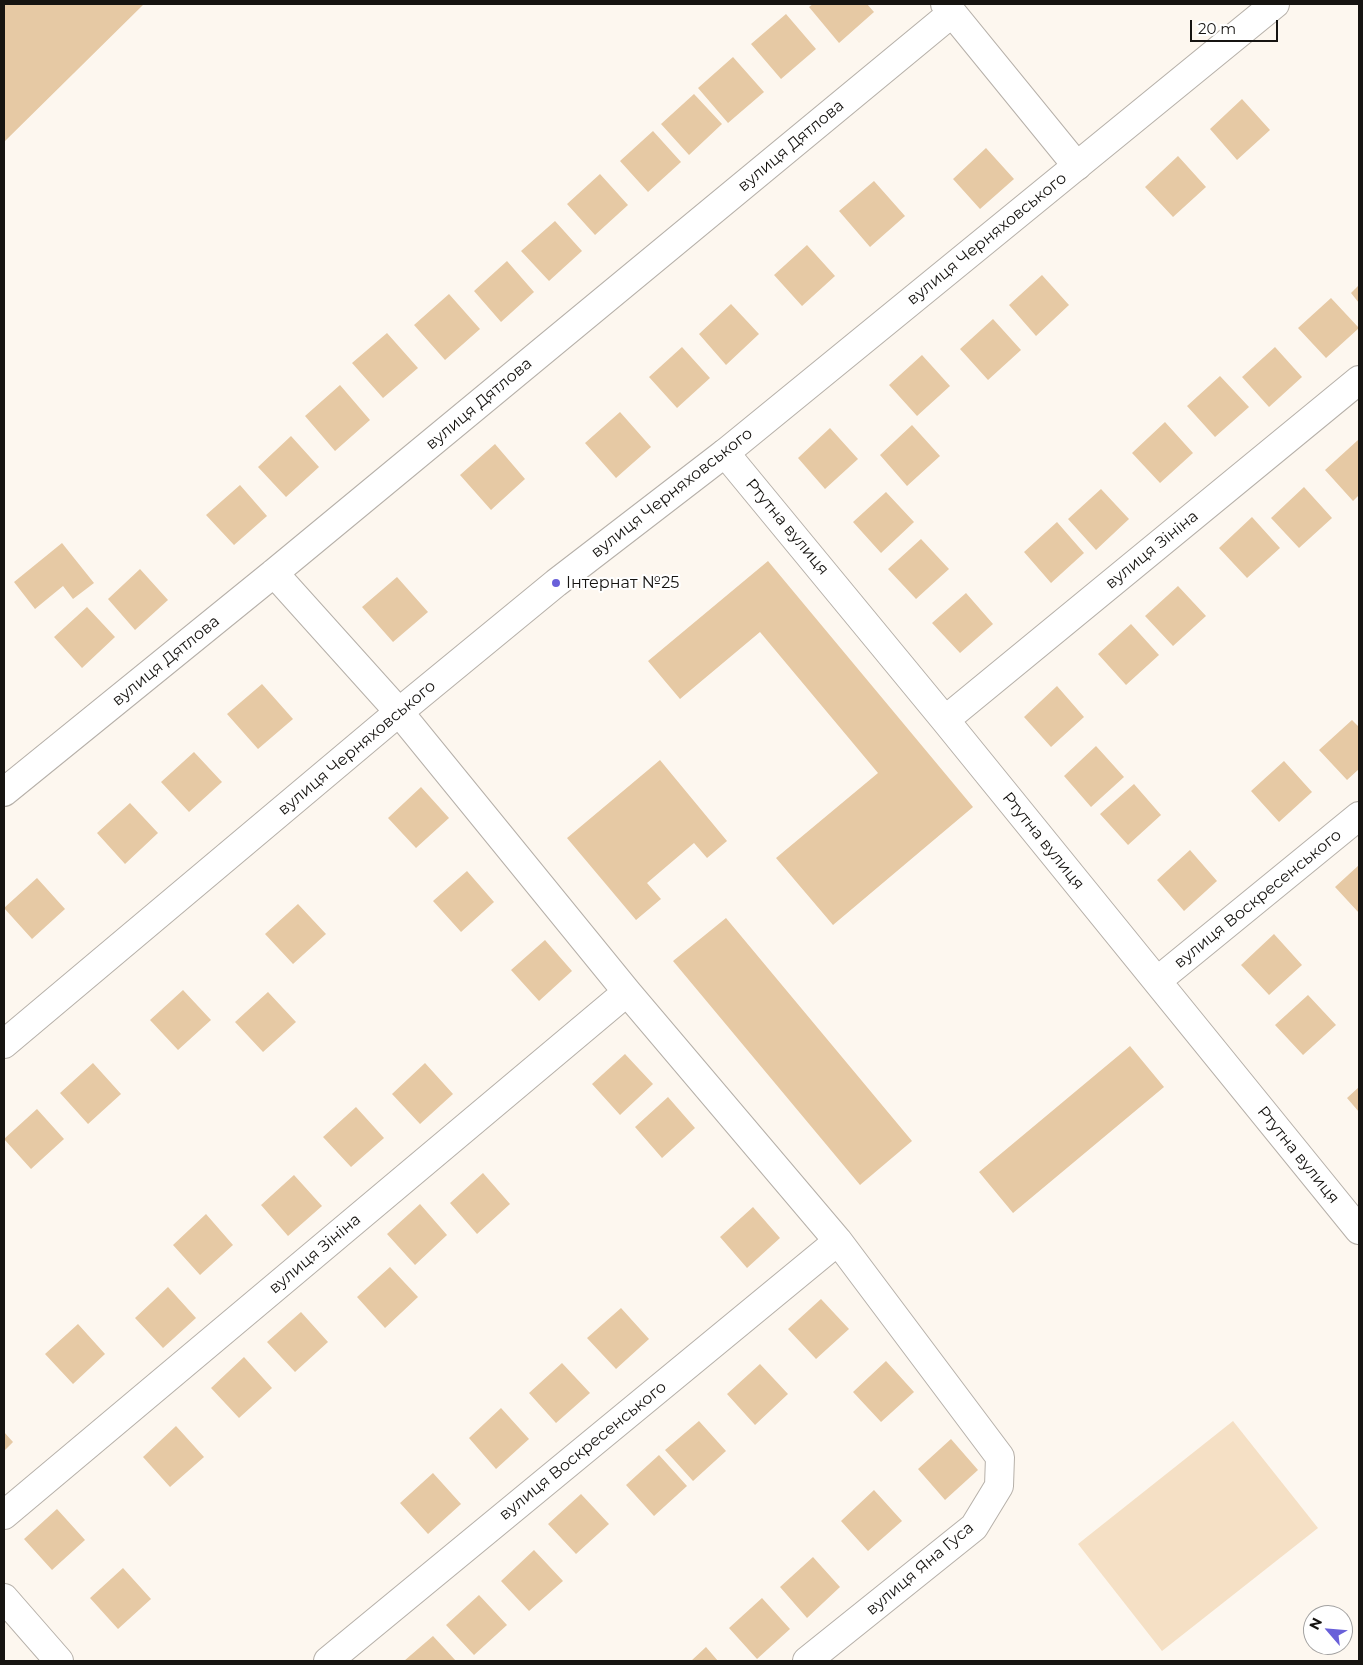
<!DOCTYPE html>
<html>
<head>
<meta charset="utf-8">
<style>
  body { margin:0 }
  #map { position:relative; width:1363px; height:1665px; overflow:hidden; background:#fdf7ef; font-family:Montserrat,sans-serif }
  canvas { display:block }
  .frame { position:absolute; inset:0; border:5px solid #161411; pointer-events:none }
  .north { position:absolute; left:1303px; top:1605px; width:50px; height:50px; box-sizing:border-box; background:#fff; border:1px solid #a2a1a0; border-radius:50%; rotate:297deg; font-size:14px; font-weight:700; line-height:20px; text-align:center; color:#161411 }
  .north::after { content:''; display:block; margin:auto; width:18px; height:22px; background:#6960d9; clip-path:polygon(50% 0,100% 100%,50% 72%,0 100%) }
  .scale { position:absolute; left:1190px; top:20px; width:88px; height:22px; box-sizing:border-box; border:2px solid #161411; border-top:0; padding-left:6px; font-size:15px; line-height:18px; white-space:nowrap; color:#161411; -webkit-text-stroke:4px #fff; paint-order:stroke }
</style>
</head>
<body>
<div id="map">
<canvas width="1363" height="1665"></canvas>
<div class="frame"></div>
<div class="north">N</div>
<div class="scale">20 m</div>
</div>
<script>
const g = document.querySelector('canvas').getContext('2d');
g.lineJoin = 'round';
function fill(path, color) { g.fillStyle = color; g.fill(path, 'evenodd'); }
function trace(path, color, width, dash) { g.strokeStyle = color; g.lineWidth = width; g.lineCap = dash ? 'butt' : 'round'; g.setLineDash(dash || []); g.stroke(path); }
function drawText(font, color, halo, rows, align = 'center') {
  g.font = font + ' Montserrat,sans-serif'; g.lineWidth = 4; g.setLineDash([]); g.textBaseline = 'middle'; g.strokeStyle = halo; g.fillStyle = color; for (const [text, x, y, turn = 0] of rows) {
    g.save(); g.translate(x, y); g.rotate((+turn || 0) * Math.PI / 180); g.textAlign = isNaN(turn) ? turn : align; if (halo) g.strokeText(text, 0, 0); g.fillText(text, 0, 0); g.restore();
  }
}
fill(new Path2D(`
  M1233 1421 1318 1528 1162 1651 1078 1544Z`), '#f5e0c5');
fill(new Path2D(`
  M4 4H144L4 142Z
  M813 4H867L874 12 839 43 809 7Z
  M786 14 816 49 781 79 751 44Z
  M733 57 764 92 728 123 698 88Z
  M694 94 722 124 689 155 661 124Z
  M1242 99 1270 130 1237 160 1210 129Z
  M653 131 681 162 648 192 620 161Z
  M986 148 1014 179 980 209 953 179Z
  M1178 156 1206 187 1173 217 1145 187Z
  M600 174 628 205 595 235 567 204Z
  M874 181 905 216 870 247 839 211Z
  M555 221 582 251 549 281 521 251Z
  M807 245 835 276 802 306 774 275Z
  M507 261 534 292 501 322 474 291Z
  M1042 275 1069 305 1036 336 1009 305Z
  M1359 285V303L1351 293Z
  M449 294 480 329 445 360 414 325Z
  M1331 298 1359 328 1326 358 1298 328Z
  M731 304 759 334 726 365 699 334Z
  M993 319 1021 350 988 380 960 349Z
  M387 333 418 368 383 398 352 363Z
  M682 347 710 378 677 408 649 377Z
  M1275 347 1302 377 1269 407 1242 377Z
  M922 355 950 386 917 416 889 385Z
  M1220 376 1249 407 1215 437 1187 406Z
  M340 385 370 420 335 451 305 416Z
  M620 412 651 447 616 478 585 443Z
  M1165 422 1193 453 1160 483 1132 453Z
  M912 425 940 456 907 486 880 455Z
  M830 428 858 459 825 489 798 458Z
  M291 436 319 467 286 497 258 467Z
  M1358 440 1359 495 1353 501 1325 470Z
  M495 444 525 479 491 510 460 475Z
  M240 485 267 516 234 545 206 515Z
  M1304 487 1332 518 1299 548 1271 518Z
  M1101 489 1129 519 1096 550 1068 519Z
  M886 492 914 522 881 553 853 522Z
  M1252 517 1280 548 1247 578 1219 548Z
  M1057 522 1084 553 1051 583 1024 552Z
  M921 539 949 569 916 599 888 569Z
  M62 543 94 583 73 599 63 586 35 609 14 582Z
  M768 561 973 807 833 925 776 858 878 773 760 632 680 699 648 661Z
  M140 569 168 600 135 630 108 599Z
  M397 577 428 612 393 642 362 607Z
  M1178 586 1206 616 1173 646 1145 616Z
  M966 593 993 624 960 653 932 623Z
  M87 607 115 637 82 668 54 637Z
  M1131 624 1159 655 1126 685 1098 654Z
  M262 684 293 719 258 749 227 714Z
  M1057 686 1084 717 1051 747 1024 717Z
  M1352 720 1359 727V769L1347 780 1319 750Z
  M1096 746 1124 777 1091 807 1064 776Z
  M194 752 222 782 189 812 161 782Z
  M660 760 727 841 707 858 694 843 647 883 661 899 636 920 567 838Z
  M1284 761 1312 792 1279 822 1251 791Z
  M1134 784 1161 815 1128 845 1100 814Z
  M421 787 449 818 416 848 388 818Z
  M130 803 158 833 125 864 97 833Z
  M1190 850 1217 881 1184 911 1157 880Z
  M1359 865V913L1335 887Z
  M467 871 494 902 461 932 433 901Z
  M37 878 65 909 32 939 4 908Z
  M298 904 326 934 293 964 265 934Z
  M726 918 912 1141 860 1185 673 961Z
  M1274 934 1302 965 1269 995 1241 965Z
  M545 940 572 971 539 1001 511 970Z
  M183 990 211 1020 178 1050 150 1020Z
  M268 992 296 1022 263 1052 235 1022Z
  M1308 995 1336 1025 1303 1055 1275 1025Z
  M1130 1046 1164 1087 1013 1213 979 1172Z
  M625 1054 653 1084 620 1115 592 1084Z
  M93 1063 121 1094 88 1124 60 1093Z
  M425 1063 453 1094 420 1124 392 1094Z
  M1359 1087V1112L1347 1098Z
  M668 1097 695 1128 662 1158 635 1127Z
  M356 1107 384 1138 351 1167 323 1137Z
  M37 1109 64 1139 31 1169 4 1139Z
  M483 1173 510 1204 477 1234 450 1203Z
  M294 1175 322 1206 288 1236 261 1205Z
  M420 1204 447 1235 415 1265 387 1234Z
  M753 1207 780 1238 747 1268 720 1237Z
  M206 1214 233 1245 200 1275 173 1245Z
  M390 1267 418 1297 385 1328 357 1297Z
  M168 1287 196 1318 163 1348 135 1318Z
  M821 1299 849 1329 816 1359 788 1329Z
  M621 1308 649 1339 616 1369 587 1338Z
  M301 1312 328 1342 295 1372 267 1342Z
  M78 1324 105 1354 73 1384 45 1354Z
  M244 1357 272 1388 239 1418 211 1388Z
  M886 1361 914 1392 881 1422 853 1392Z
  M562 1363 590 1393 556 1423 529 1393Z
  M760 1364 788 1394 755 1425 727 1394Z
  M501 1408 529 1439 496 1469 469 1438Z
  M699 1421 726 1451 693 1481 665 1450Z
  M176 1426 204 1457 170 1487 143 1457Z
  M4 1432 13 1442 4 1451Z
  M951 1439 978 1470 945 1500 918 1469Z
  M659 1455 687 1486 654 1516 626 1485Z
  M433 1473 461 1504 428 1534 400 1503Z
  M874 1490 902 1521 868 1551 841 1521Z
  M581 1494 609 1524 576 1554 548 1524Z
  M57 1509 85 1540 52 1570 24 1539Z
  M534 1550 563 1581 529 1611 501 1581Z
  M813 1557 840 1587 807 1618 780 1587Z
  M123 1568 151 1599 118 1629 90 1598Z
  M479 1595 507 1625 474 1655 446 1625Z
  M762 1598 790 1629 757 1659 729 1628Z
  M433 1636 456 1661H404Z
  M706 1647 718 1661H691Z`), '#e6c9a4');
const minor = new Path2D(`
  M945 4 1077 166
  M725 453 945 720 1359 1230
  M274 573 399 712 627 992 838 1241 1000 1457 999 1486 974 1527 807 1661
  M945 720 1359 380
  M4 792 274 573 952 13
  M1157 981 1359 816
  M4 1515 627 992
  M4 1598 59 1661
  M328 1661 838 1241`);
const secondary = new Path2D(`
  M4 1044 399 712 556 583 725 453 1275 4`);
trace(minor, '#b6b0a9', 30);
trace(secondary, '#b6b0a9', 30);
trace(minor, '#fff', 28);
trace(secondary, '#fff', 28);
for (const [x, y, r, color] of [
  [556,583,5,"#6960d9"]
]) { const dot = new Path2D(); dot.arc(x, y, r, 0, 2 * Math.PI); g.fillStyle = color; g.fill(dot); trace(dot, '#fff', 2); }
drawText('16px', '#161411', '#fff', [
  ["вулиця Дятлова",791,146,-40],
  ["вулиця Черняховського",987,239,-39],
  ["вулиця Дятлова",479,404,-40],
  ["вулиця Черняховського",672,493,-38],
  ["Ртутна вулиця",787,527,50],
  ["вулиця Зініна",1152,550,-39],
  ["вулиця Дятлова",166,661,-39],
  ["вулиця Черняховського",357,748,-40],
  ["Ртутна вулиця",1043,841,51],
  ["вулиця Воскресенського",1258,899,-39],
  ["Ртутна вулиця",1298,1155,51],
  ["вулиця Зініна",315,1254,-40],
  ["вулиця Воскресенського",583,1451,-39],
  ["вулиця Яна Гуса",920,1569,-40]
]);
drawText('16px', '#161411', '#fff', [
  ["Інтернат №25",566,583]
], 'left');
</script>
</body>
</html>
